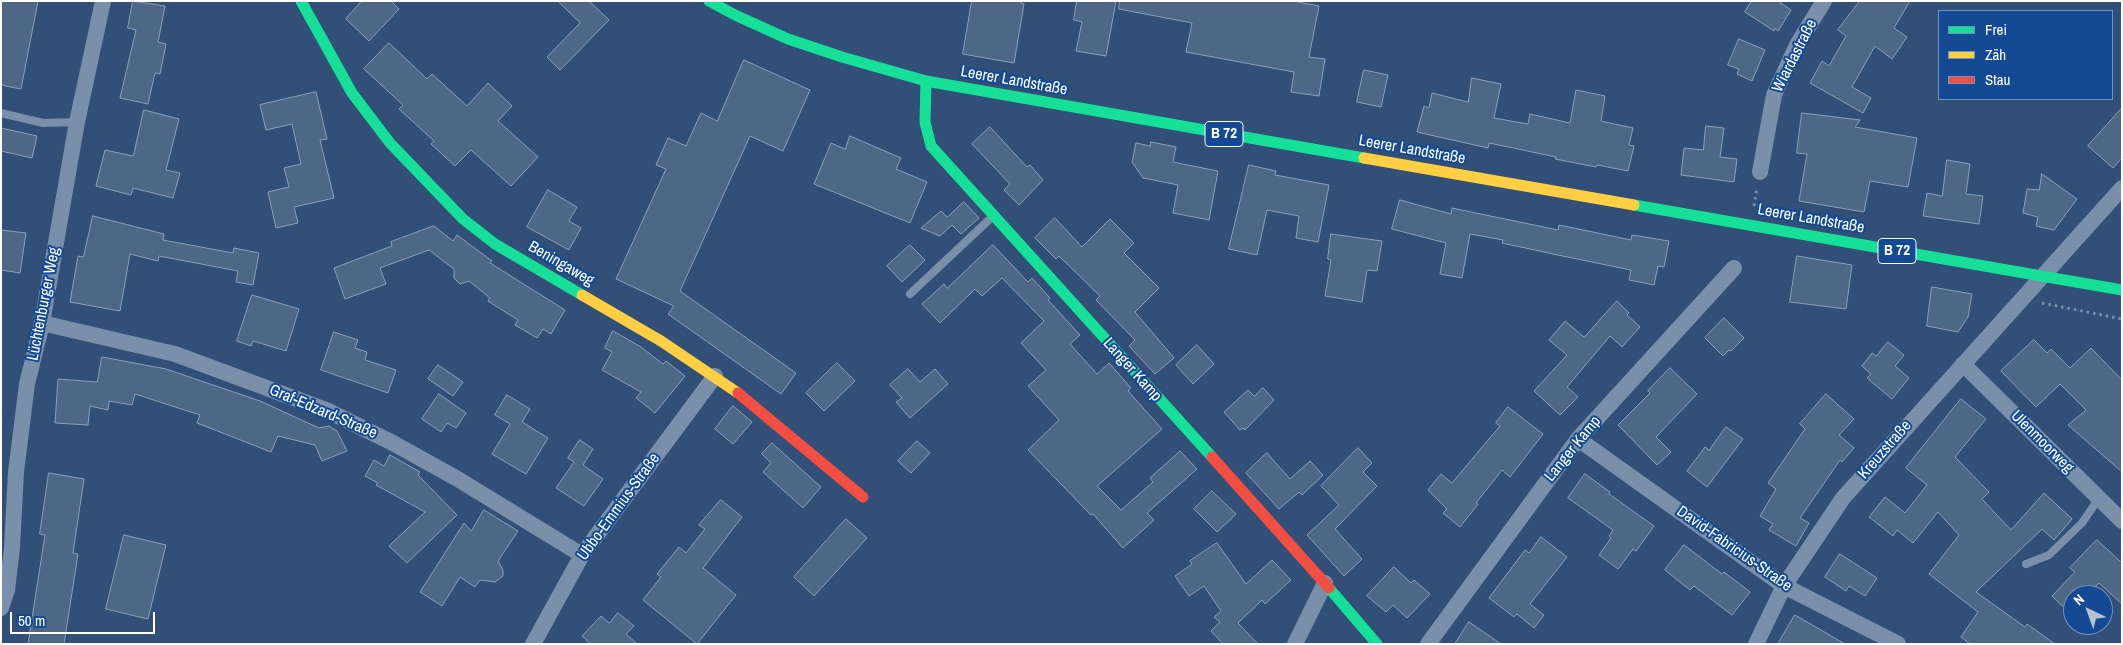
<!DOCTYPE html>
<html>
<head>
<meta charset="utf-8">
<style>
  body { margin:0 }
  #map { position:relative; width:2123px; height:645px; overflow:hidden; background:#314f77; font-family:"Archivo Narrow",sans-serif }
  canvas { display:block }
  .frame { position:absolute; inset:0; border:2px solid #fff; pointer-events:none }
  .legend { position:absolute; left:1938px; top:10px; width:175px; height:90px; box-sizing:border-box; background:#144a94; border:1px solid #7292bf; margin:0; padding:6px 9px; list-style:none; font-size:15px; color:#fff }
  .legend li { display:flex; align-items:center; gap:10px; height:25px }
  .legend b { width:25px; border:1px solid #7292bf }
  .north { position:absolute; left:2063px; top:585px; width:50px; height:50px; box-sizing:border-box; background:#144a94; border:1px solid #7292bf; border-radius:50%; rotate:318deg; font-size:14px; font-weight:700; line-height:20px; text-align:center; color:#fff }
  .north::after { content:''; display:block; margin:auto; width:18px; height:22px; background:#b7c1cf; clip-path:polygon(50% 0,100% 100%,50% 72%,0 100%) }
  .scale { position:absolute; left:10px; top:612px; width:145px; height:22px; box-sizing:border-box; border:2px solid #fff; border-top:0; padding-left:6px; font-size:15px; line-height:18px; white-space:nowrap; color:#fff; -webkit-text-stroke:4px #144a94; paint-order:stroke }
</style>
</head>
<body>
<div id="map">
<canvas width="2123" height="645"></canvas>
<div class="frame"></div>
<ul class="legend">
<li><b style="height:6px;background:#16e098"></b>Frei</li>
<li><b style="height:6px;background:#ffcf43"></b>Zäh</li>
<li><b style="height:6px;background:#f24e42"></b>Stau</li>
</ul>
<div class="north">N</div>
<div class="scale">50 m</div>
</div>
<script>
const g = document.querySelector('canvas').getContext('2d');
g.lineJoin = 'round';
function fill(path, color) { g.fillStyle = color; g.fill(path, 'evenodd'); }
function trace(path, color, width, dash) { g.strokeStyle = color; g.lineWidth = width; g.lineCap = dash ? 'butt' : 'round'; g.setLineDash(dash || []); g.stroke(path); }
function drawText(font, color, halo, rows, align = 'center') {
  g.font = font + ' "Archivo Narrow",sans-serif'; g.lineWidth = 4; g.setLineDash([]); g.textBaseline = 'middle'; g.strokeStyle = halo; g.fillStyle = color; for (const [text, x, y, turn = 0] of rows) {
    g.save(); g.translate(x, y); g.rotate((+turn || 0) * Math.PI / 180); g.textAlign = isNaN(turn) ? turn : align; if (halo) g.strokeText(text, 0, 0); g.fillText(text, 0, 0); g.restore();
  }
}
const building = new Path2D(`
  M1 1H38L21 89 1 85Z
  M133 1 165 6 158 42 166 44 160 74 155 73 148 104 120 98 136 30 128 28Z
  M362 1H391L399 9 369 41 346 19Z
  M558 1H589L609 20 560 70 547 57 580 23Z
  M972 1H1022L1021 3 1024 4 1014 63 963 54Z
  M1077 1H1116L1106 56 1076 51 1082 22 1074 20Z
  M1120 1H1293L1319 6 1309 57 1325 59 1319 96 1291 92 1294 72 1186 52 1192 23 1119 9Z
  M1752 1H1778L1791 10 1778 31 1775 28 1774 31 1745 12Z
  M1860 1H1910L1894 28 1907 37 1892 59 1875 46 1852 87 1871 98 1863 113 1810 83 1822 61 1829 66 1846 36 1838 30Z
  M1739 39 1765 50 1752 81 1737 74 1739 69 1728 65Z
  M389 43 427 79 432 74 467 106 488 83 512 106 498 121 538 157 511 186 471 150 455 166 431 144 434 141 399 109 403 105 364 69Z
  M744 60 810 90 783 151 750 136 680 291 796 373 781 394 668 314 674 306 616 279 666 169 656 165 668 138 686 146 701 113 717 121Z
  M1364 70 1388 75 1381 107 1357 102Z
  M1472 78 1501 84 1494 118 1528 124 1530 114 1570 123 1576 90 1605 96 1601 121 1633 128 1629 145 1634 146 1628 171 1597 165 1596 167 1555 159 1556 157 1489 143 1488 148 1417 132 1424 106 1429 108 1432 93 1468 102Z
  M316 92 327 139 320 140 334 198 294 207 298 223 276 228 268 192 289 187 284 168 301 164 292 124 266 130 260 105Z
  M2122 108V158L2113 168 2088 146Z
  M144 110 179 119 166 170 180 173 173 198 133 188 131 195 96 186 105 150 133 156Z
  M1802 113 1860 120 1855 127 1917 138 1908 187 1870 181 1864 212 1799 201 1807 154 1797 153Z
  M1706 126 1724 128 1720 157 1737 159 1734 182 1681 175 1684 148 1703 150Z
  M990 127 1027 167 1030 165 1043 180 1019 205 1004 190 1010 184 972 144Z
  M1 128 37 136 32 158 1 151Z
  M850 136 901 158 896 169 927 182 910 223 814 184 831 143 845 149Z
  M1151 142 1176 147 1173 162 1218 171 1209 220 1173 213 1178 185 1143 178 1132 162 1136 143 1150 146Z
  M1947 160 1970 164 1966 194 1983 196 1979 224 1923 216 1927 193 1942 196Z
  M1249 165 1276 171 1275 175 1329 185 1318 242 1296 238 1299 216 1267 210 1257 255 1229 249Z
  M2042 174 2077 199 2054 230 2036 226 2038 217 2023 213 2027 189 2039 190Z
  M548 190 577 207 569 221 581 228 569 250 527 227Z
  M1400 200 1451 214 1452 208 1558 230 1559 225 1631 240 1632 235 1669 241 1664 267 1658 266 1654 285 1629 280 1631 270 1553 254 1502 243 1503 240 1470 234 1462 278 1440 274 1446 243 1392 229Z
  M964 202 979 218 961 234 952 225 940 236 921 228 941 211 947 217Z
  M93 216 164 234 163 240 233 253 234 248 259 253 253 285 236 282 238 271 159 256 158 261 130 254 120 311 70 302 78 256 83 257Z
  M1055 218 1082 247 1110 219 1134 243 1124 253 1159 288 1135 312 1174 358 1155 374 1129 346 1135 340 1096 300 1100 296 1059 256 1056 259 1035 238Z
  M434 226 453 241 457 235 492 261 490 263 565 310 551 334 543 329 537 338 515 325 518 320 488 301 490 298 469 281 460 284 454 278V269L429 250 380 268 386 284 345 299 334 268 392 246 391 242Z
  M1 230 26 233 20 273 1 270Z
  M1331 234 1382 241 1377 271 1367 270 1362 302 1325 296 1331 260 1328 259Z
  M910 245 925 260 902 282 887 266Z
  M993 245 1028 282 1032 278 1050 298 1048 300 1080 335 1070 344 1097 374 1109 363 1131 388 1128 391 1162 429 1097 486 1121 510 1153 482 1150 478 1180 451 1197 469 1147 513 1154 520 1123 548 1093 514 1091 515 1028 450 1059 420 1028 386 1046 370 1021 343 1044 321 1002 278 982 296 975 289 940 323 922 304 944 284 947 288Z
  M1797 256 1852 265 1846 309 1790 302Z
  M1932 287 1972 294 1968 317 1958 332 1927 326Z
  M252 295 299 309 286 351 253 341 251 346 237 341Z
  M1617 301 1629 313 1627 315 1640 327 1622 347 1610 336 1567 387 1578 397 1560 415 1534 391 1567 355 1549 340 1565 321 1584 337Z
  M1724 318 1744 338 1731 351 1729 350 1723 356 1705 338Z
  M613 331 641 347 663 364 666 361 685 376 655 413 636 398 641 392 602 370 612 352 605 348Z
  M334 332 358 340 355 348 367 352 365 360 396 370 388 393 321 370Z
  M2034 340 2047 353 2051 349 2070 368 2091 348 2122 380V472L2068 425 2086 410 2060 384 2036 407 2001 371Z
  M1888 342 1904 355 1895 366 1909 378 1892 399 1867 378 1871 374 1862 366 1872 353 1876 356Z
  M1197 345 1214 364 1193 384 1176 365Z
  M102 357 166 369 260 401 319 428 329 426 337 431 347 451 322 461 315 445 278 436 271 452 197 423 200 415 135 394 132 405 109 401 108 410 90 406 88 425 55 423 58 379 97 382Z
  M837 363 855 381 824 411 806 393Z
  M438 365 463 382 453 396 428 379Z
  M1670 368 1697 394 1656 437 1671 452 1657 465 1618 425 1650 393 1648 391Z
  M908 369 920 382 935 369 948 384 910 418 896 402 902 398 890 385Z
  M1263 388 1274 400 1245 430 1243 428 1240 430 1224 412 1248 390 1254 396Z
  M439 394 466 413 456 428 447 423 441 432 422 419Z
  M1826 394 1854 419 1839 435 1854 448 1842 462 1840 460 1800 518 1809 523 1796 546 1769 530 1773 524 1760 516 1776 489 1768 483 1805 429 1800 424Z
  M507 395 530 409 522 422 548 438 526 474 492 454 510 424 495 415Z
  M1961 399 1986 419 1955 457 1989 492 1982 499 2011 530 2044 493 2072 519 2054 540 2042 529 1976 592 2025 627 2027 624 2055 644H1970L1961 637 1978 612 1929 574 1959 535 1938 512 1913 543 1897 530 1893 536 1869 517 1885 497 1905 513 1927 485 1906 468Z
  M733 406 752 422 733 444 715 429Z
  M1508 407 1543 434 1510 477 1502 470 1476 503 1478 504 1460 527 1443 513 1447 509 1428 490 1441 474 1452 483 1500 426 1496 423Z
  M1726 427 1743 439 1707 487 1687 471 1705 447 1709 450Z
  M580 440 593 449 583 465 603 479 584 506 556 488 574 462 568 458Z
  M917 441 930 453 911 473 898 461Z
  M772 443 821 487 803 508 763 472 771 463 762 454Z
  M1358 448 1372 463 1363 472 1377 486 1335 529 1362 559 1344 576 1307 535 1339 505 1321 486Z
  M1267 453 1290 479 1310 461 1323 475 1302 495 1299 492 1279 509 1246 473Z
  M390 455 420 472 418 475 457 515 407 563 389 546 425 512 376 485 378 483 365 476 374 460 384 466Z
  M49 473 84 479 73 553 78 554 64 644H28L45 535 40 534Z
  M1585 474 1610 492 1609 494 1654 526 1636 551 1633 549 1618 569 1599 555 1611 538 1609 536 1613 530 1568 498Z
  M1212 491 1236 514 1217 532 1194 509Z
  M721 500 742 517 703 568 736 595 697 644 643 600 661 577 657 574 679 547 686 553 705 529 699 525Z
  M484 510 518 531 498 561 503 570V576L495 582 480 580 475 587 460 577 442 606 420 592 464 523 471 531Z
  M846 519 867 538 814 596 794 577Z
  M124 535 166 545 148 619 106 609Z
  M1541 537 1567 557 1530 604 1544 615 1534 628 1517 614 1514 617 1489 598 1525 550 1529 553Z
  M2097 540 2122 563V604L2099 583 2087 595H2073V616L2052 596 2075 572 2070 568Z
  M1217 543 1246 584 1272 560 1291 580 1265 604 1262 600 1238 623 1258 644H1223L1211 631 1220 622 1214 617 1221 611 1204 586 1189 596 1175 576 1192 564 1190 561Z
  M1684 545 1722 574 1724 572 1750 592 1732 615 1694 586 1690 590 1665 570Z
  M1840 554 1877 578 1865 596 1849 586 1846 591 1825 577Z
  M1394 567 1411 583 1414 580 1430 594 1407 618 1393 605 1386 612 1367 596Z
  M618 613 634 626 626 634 637 644H591L582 636 601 616 609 623Z
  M1795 615 1845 644H1778Z
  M1469 622 1501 644H1455Z`);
fill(building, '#4e6786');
trace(building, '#8ea0b7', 1);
trace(new Path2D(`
  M1754 206 1757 187
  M2042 303 2122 319`), '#7a8fa9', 3, [2.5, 4]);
trace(new Path2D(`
  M1 113 43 123 77 122
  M910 294 992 217
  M2026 564 2049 555 2082 523 2099 498`), '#7a8fa9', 8);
trace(new Path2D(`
  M1760 172 1774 95 1797 45 1824 1
  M42 323 175 354 326 410 391 442 456 478 582 555
  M1963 364 2122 521
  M1578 439 1784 586 1898 644
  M1 608 7 590 12 548 16 472 27 384 42 323 77 122 103 1
  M533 644 582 555 715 376
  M1295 644 1325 583
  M1428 644 1578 439 1734 268
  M1756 644 1784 586 1843 498 2122 188`), '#7a8fa9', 16);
trace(new Path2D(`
  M301 1 352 93 390 143 463 219 495 244 582 295
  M709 1 735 15 788 39 842 57 926 81 1364 158
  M926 81 925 122 931 146 1212 457
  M1634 205 2122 290
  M1329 588 1377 644`), '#16e098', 11);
trace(new Path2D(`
  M1364 158 1634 205
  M582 295 661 341 738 393`), '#ffcf43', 11);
trace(new Path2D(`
  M738 393 863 497
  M1212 457 1329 588`), '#f24e42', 11);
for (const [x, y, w] of [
  [1224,134,38],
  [1897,251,38]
]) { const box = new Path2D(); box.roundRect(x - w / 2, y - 12.5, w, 25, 4); g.fillStyle = '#144a94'; g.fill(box); trace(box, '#fff', 1); }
drawText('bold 15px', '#fff', null, [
  ["B 72",1224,134],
  ["B 72",1897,251]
]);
drawText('16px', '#fff', '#144a94', [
  ["Wiardastraße",1795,56,-63],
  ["Leerer Landstraße",1014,81,10],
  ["Leerer Landstraße",1412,150,10],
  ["Leerer Landstraße",1811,219,10],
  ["Beningaweg",561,264,30],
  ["Lüchtenburger Weg",44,304,-79],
  ["Langer Kamp",1132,370,48],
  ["Graf-Edzard-Straße",323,412,23],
  ["Ulenmoorweg",2042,442,45],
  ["Langer Kamp",1573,449,-51],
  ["Kreuzstraße",1885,450,-49],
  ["Ubbo-Emmius-Straße",619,507,-54],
  ["David-Fabricius-Straße",1734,549,35]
]);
</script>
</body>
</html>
